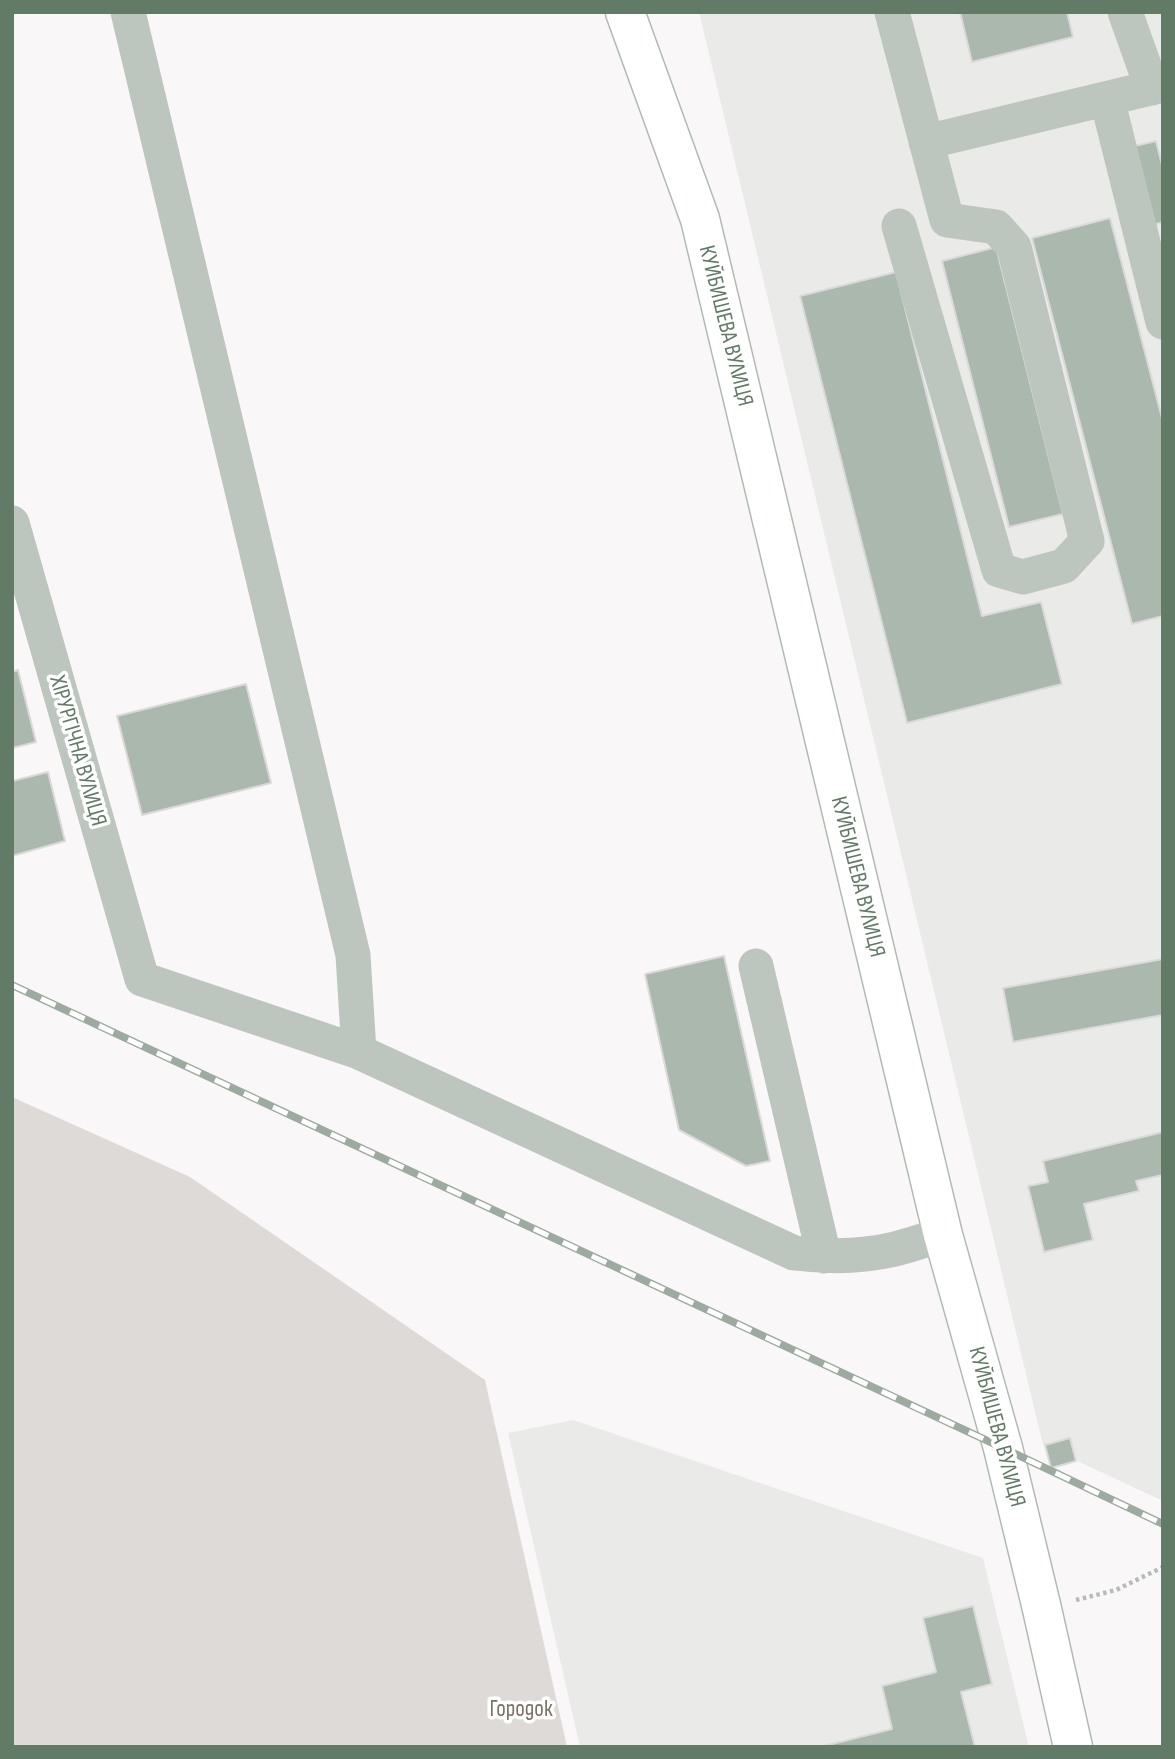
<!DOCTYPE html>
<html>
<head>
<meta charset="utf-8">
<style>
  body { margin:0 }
  #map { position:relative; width:1175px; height:1759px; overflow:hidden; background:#faf7f8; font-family:"Sofia Sans Condensed",sans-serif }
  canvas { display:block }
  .frame { position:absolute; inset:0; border:14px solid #617b67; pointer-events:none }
</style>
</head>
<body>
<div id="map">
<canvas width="1175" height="1759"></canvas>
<div class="frame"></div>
</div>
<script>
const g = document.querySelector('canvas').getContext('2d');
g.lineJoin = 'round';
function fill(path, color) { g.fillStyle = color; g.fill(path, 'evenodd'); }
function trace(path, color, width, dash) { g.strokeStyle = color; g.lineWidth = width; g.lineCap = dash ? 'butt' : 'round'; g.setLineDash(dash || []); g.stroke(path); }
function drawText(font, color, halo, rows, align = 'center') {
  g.font = font + ' "Sofia Sans Condensed",sans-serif'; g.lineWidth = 7; g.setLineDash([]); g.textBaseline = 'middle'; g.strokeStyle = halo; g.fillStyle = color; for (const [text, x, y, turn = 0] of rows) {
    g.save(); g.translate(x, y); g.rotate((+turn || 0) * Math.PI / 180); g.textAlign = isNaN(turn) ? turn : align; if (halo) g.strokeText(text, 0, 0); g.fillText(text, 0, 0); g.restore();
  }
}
fill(new Path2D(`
  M699 12H1163V1501L1043 1445Z
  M573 1420 983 1558 1029 1747H580L508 1433Z`), '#eaebe9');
fill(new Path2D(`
  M12 1097 190 1177 485 1380 567 1747H12Z`), '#dedad7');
const building = new Path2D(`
  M960 12H1067L1073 37 972 62Z
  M1156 141 1163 169V222L1154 225 1135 146Z
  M1110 218 1163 422V616L1132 624 1032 238Z
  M996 247 1063 514 1009 527 942 261Z
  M896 272 982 616 1041 602 1062 684 907 723 800 296Z
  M18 670 36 742 12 748V672Z
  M246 684 271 783 142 815 117 716Z
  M48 772 65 841 12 856V781Z
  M724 956 770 1161 746 1166 679 1130 645 974Z
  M1163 959V1015L1013 1042 1003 988Z
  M1163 1132V1175L1136 1181 1139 1191 1084 1204 1093 1240 1044 1252 1028 1186 1048 1182 1043 1161Z
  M1070 1438 1076 1461 1051 1468 1045 1445Z
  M973 1606 992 1684 961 1692 975 1747H820L892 1729 882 1686 936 1672 923 1618Z`);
fill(building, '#aab8ad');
trace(building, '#dbdada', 2);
const major = new Path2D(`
  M625 12 700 219 943 1235 1003 1448 1042 1609 1073 1747`);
trace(major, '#b0bab2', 41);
trace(new Path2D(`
  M1076 1600 1116 1590 1163 1567`), '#b5bcb7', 4.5, [3.5, 3.5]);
trace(new Path2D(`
  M128 12 353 955 359 1052
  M892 12 947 220 996 227 1014 247 1087 541 1064 566 1023 577 999 570 899 226
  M1125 12 1152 88
  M1107 99 1163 322
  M926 142 1163 85
  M12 523 142 979 359 1052 794 1253C827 1257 862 1257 895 1249 911 1245 927 1239 943 1235
  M756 966 824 1256`), '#bcc5be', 35);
trace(major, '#fff', 38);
const rail = new Path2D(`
  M12 985 1003 1448 1163 1524`);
trace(rail, '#9caaa0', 8);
trace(rail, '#fff', 5, [16]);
drawText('23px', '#617b67', '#fff', [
  ["КУЙБИШЕВА ВУЛИЦЯ",725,326,76],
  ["ХІРУРГІЧНА ВУЛИЦЯ",77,751,74],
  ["КУЙБИШЕВА ВУЛИЦЯ",857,877,76],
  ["КУЙБИШЕВА ВУЛИЦЯ",996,1427,75]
]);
drawText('23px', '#7a7164', '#fff', [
  ["Городок",521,1710]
]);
</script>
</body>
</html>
